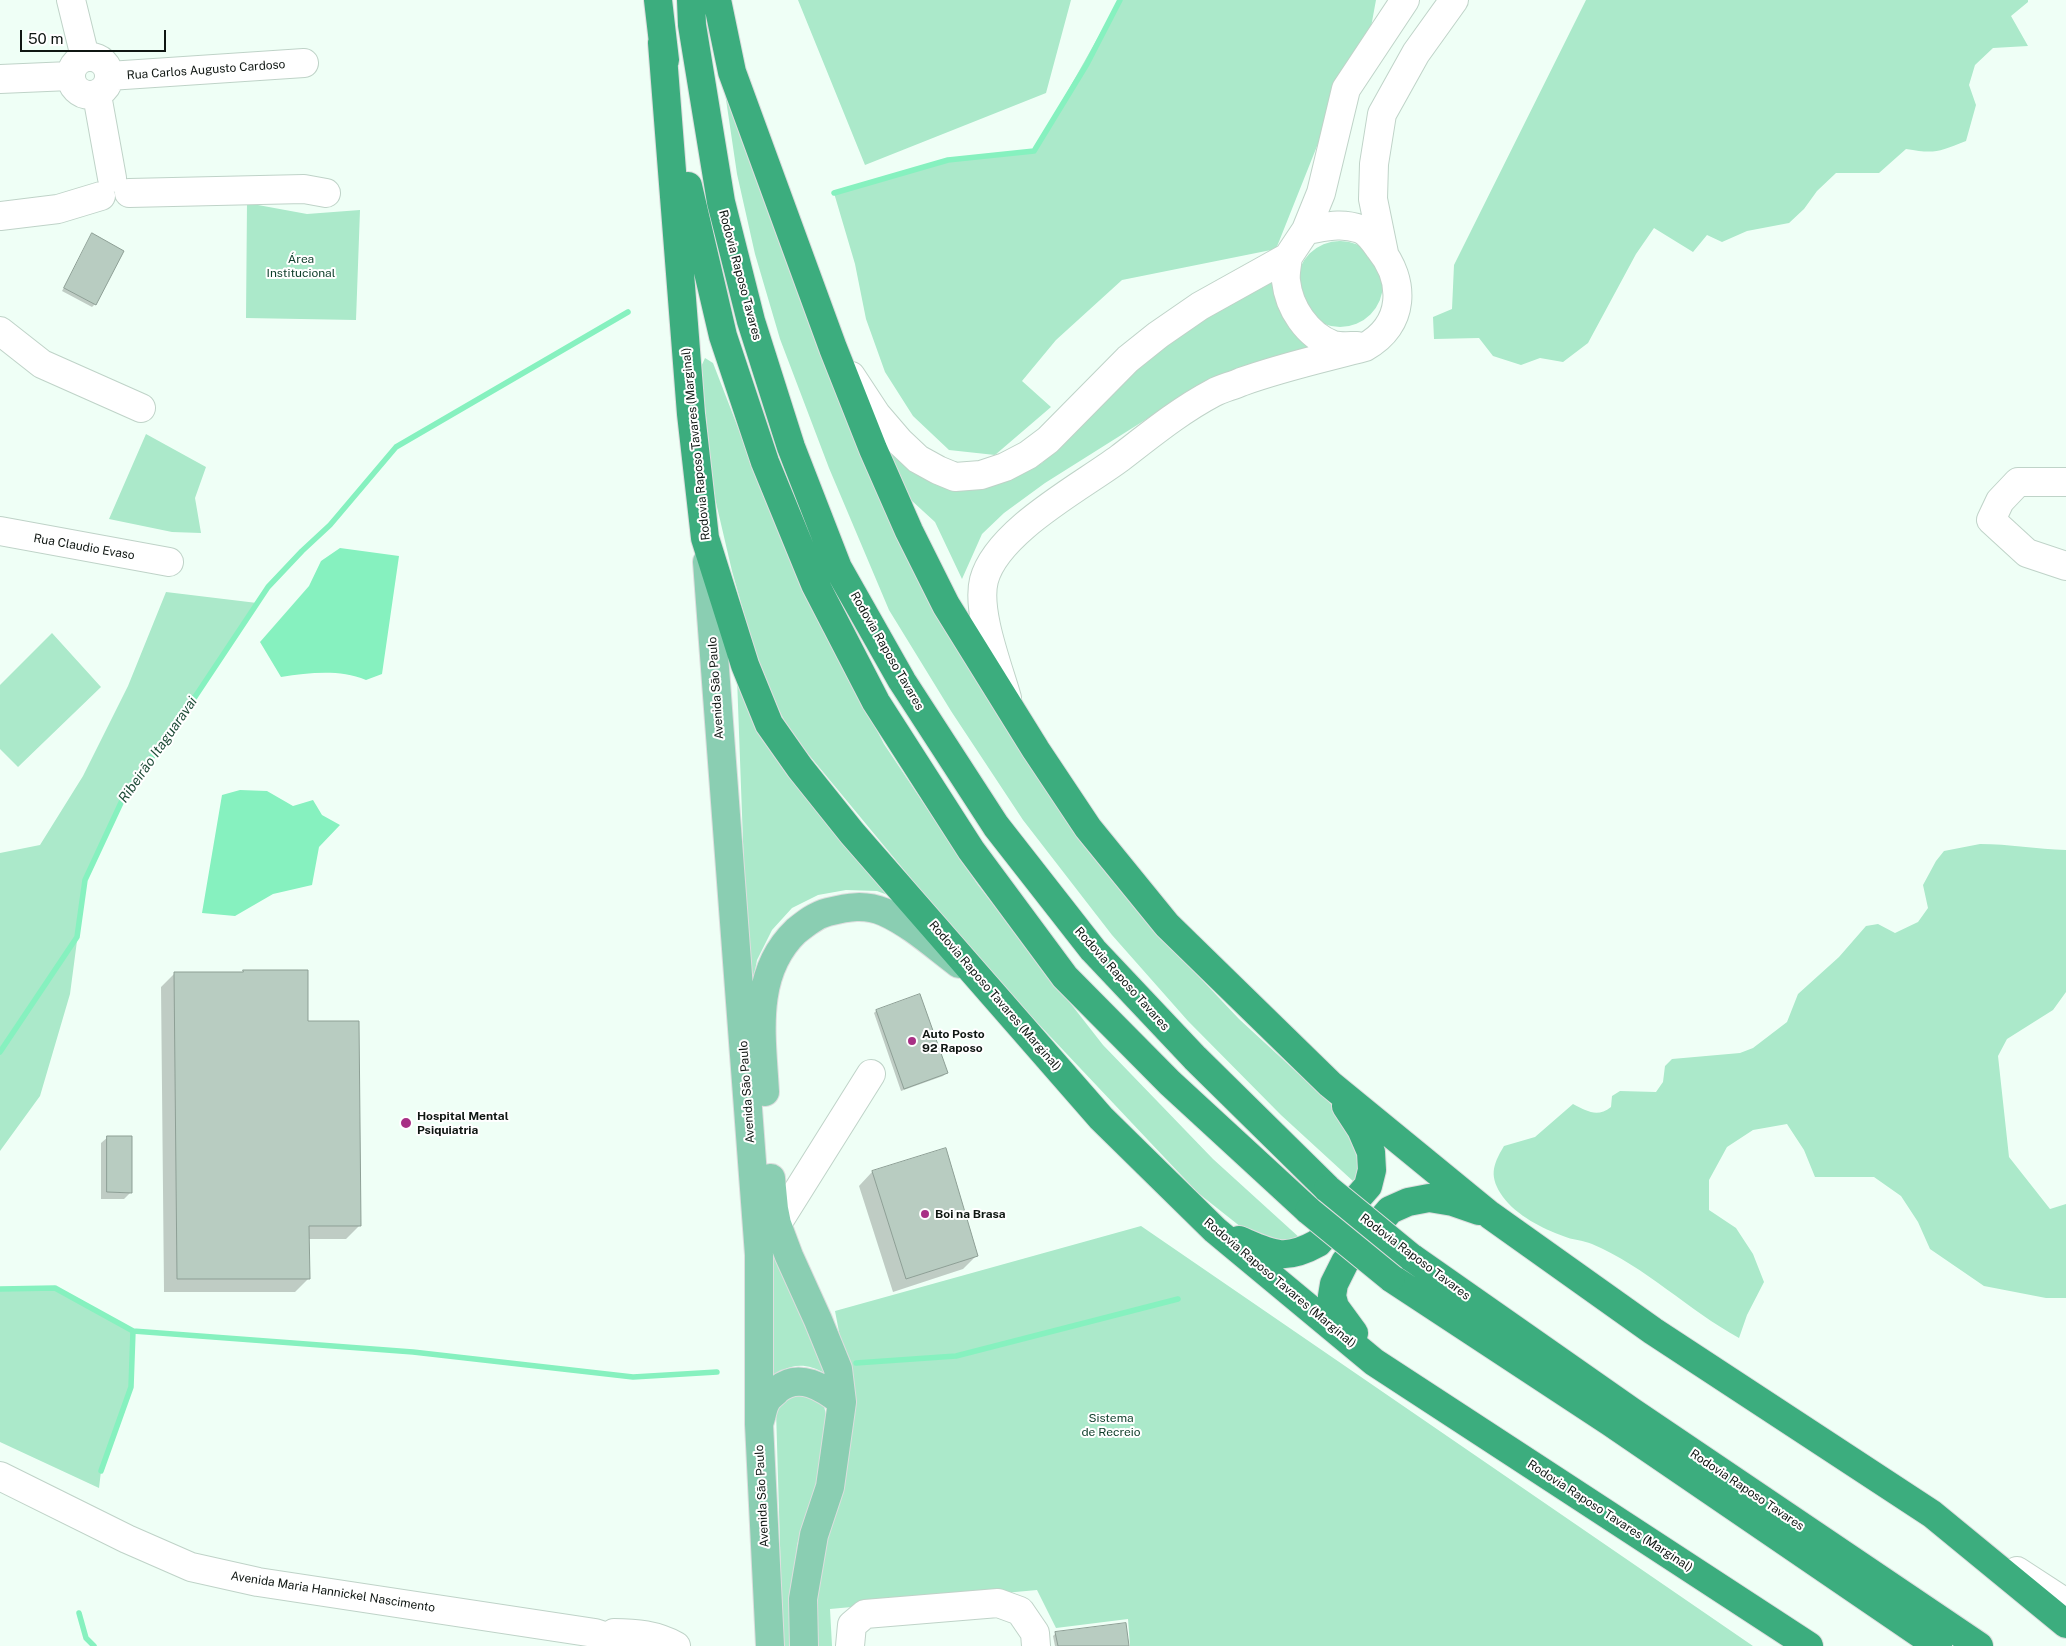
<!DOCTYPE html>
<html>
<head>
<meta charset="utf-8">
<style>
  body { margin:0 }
  #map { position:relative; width:2066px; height:1646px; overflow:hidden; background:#effff6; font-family:"Public Sans",sans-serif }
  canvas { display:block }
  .scale { position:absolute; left:20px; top:30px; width:146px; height:22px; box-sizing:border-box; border:2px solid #0f1612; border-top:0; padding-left:6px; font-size:15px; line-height:18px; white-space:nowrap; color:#0f1612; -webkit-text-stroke:4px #fff; paint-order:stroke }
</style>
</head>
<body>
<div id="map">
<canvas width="2066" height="1646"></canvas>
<div class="scale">50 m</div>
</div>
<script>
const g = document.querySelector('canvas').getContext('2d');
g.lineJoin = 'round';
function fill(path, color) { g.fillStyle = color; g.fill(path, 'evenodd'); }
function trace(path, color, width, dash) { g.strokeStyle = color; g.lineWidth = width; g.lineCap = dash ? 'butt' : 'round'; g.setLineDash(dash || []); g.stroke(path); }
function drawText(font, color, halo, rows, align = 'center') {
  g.font = font + ' "Public Sans",sans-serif'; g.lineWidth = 4; g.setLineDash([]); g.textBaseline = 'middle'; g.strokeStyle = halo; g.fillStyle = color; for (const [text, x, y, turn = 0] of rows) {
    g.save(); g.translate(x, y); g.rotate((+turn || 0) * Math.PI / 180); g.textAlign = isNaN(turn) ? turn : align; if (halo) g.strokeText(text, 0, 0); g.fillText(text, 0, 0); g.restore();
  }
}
fill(new Path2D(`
  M798 0H1071L1046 93 865 165Z
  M1119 0H1376L1369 38 1341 86 1276 249 1122 280 1056 340 1022 381 1051 407 995 455 949 450 913 416 885 372 866 319 855 264 834 193 948 160 1034 151Z
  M1586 0H2028V2L2011 16 2028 46 1993 48 1975 65 1969 85 1976 105 1966 141C1938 152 1935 154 1906 149L1879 173H1836L1817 191 1804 209 1789 223 1747 231 1722 242 1707 235 1693 252 1654 228 1636 254 1588 343 1563 362 1540 358 1521 365 1493 356 1479 338 1434 339 1433 317 1452 309 1454 265Z
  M723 79 931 597 1008 732 1079 835 1153 928 1239 1019 1328 1101 1354 1130 1360 1172 1354 1182 1281 1115 1188 1021 1112 935 1023 820 951 711 889 610 829 468 780 339 755 254 737 174Z
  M247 203 307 214 360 210 356 320 246 318Z
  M1297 284a43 43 0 1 1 86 0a43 43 0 1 1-86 0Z
  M1275 276 1278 296 1288 326 1309 348 1269 358 1188 393 1045 483 1004 513 982 534 962 579 935 522 899 489 886 443 1006 479 1042 463 1069 438 1152 353Z
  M705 358 713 363 761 487 811 605 884 744 978 885 1103 1045 1213 1159 1301 1239 1285 1245 1267 1240 1241 1227 1198 1193 980 962 790 732 761 674 732 571 714 494 701 367Z
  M146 434 206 467 195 498 201 533 172 532 109 519Z
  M166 592 257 603 191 703 126 792 85 880 70 994 40 1096 0 1151V853L40 845 83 776 128 686Z
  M52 633 101 687 18 767 0 749V685Z
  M737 678 901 900 877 891 846 890 818 895 792 908 772 930 757 960 750 997 758 1159 826 1374C800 1359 785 1366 763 1384Z
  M1980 844C2009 844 2037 849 2066 850V992L2053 1010 2007 1039 1998 1056 2009 1157 2050 1209 2066 1204V1298H2046L1984 1286 1930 1249 1918 1222 1901 1196 1874 1177H1815L1804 1150 1787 1124 1753 1130 1727 1147 1709 1180V1210L1736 1228 1753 1254 1764 1282 1747 1315 1739 1338C1688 1310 1646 1267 1592 1244 1583 1240 1572 1240 1563 1236 1543 1229 1516 1215 1503 1197 1489 1177 1492 1166 1504 1146L1535 1137 1573 1104C1587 1111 1597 1118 1611 1107L1612 1096 1620 1091 1656 1092 1663 1082 1665 1066 1672 1059 1740 1053 1753 1048 1787 1022 1798 994 1839 957 1866 926 1878 924 1895 933 1918 922 1928 908 1923 885 1936 861 1944 851Z
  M1141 1226 1753 1646H1130L1128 1619 1056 1628 1037 1590 830 1609 832 1646H815L814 1594 821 1556 839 1506 849 1384 835 1311Z
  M55 1288 133 1331 131 1387 101 1471 99 1488 0 1442V1289Z
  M801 1390 824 1406 828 1424 824 1469 808 1510 797 1545 793 1615 794 1646H783L776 1410 781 1399Z`), '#abe9ca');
fill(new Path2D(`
  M340 548 399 556 382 674 366 680C338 669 310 673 281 677L260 642 309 586 321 561Z
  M240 790 267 791 293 806 313 800 322 815 340 825 319 847 312 885 273 894 235 916 202 913 222 795Z`), '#86f1bf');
fill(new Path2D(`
  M92 235 95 304 92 307 62 291Z
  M174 974 307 1023 360 1225 346 1239H308L309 1278 295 1292H164L161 987Z
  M876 1011 946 1073 943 1076 901 1091 874 1013Z
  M108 1137 131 1192 124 1199H101V1143Z
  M945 1150 977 1255 963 1269 893 1292 859 1186 872 1172Z
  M1056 1633 1127 1646H1055L1053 1636Z`), '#0003');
trace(new Path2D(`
  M834 193 948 160 1034 151 1087 64 1120 0
  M0 1052 77 937 85 880 126 792 181 718 268 587 302 551 330 525 396 447 628 312
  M0 1289 55 1288 133 1331 131 1387 101 1471
  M133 1331 413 1352 633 1377 717 1372
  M856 1363 956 1356 1178 1299
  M79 1613 86 1638 94 1646`), '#86f1bf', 5.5);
const building = new Path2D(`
  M92 233 124 251 96 305 64 288Z
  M243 970H308V1021H359L361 1226H309L310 1279H177L174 972H243Z
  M920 994 948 1073 904 1089 876 1010Z
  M107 1136H132V1193L107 1192Z
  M946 1148 978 1256 906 1279 872 1171Z
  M1126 1623 1129 1646H1058L1055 1632Z`);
fill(building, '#b8ccc1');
trace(building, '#8d9f95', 1);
const minor = new Path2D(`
  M71 0 85 57
  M71 76a19 19 0 1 1 38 0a19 19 0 1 1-38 0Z
  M109 76 304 63
  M0 79 70 76
  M97 95 112 178
  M129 193 304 189 326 193
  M0 216 58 209 101 196
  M1384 253 1373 199 1374 164 1382 114 1416 53 1454 0
  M1288 257C1287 265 1285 274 1286 281 1289 308 1307 335 1333 345 1340 347 1350 346 1357 346
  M0 331 42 364 141 408
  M851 376 876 414 900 442 918 459 938 470 955 477 981 475 1005 467 1028 455 1048 440 1128 359 1158 335 1200 306 1288 257 1306 230 1321 193 1346 89 1405 0
  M2066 482H2018L2000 501 1991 520 2027 553 2066 566
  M0 531 169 562
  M1007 698C998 666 976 611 984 580 997 531 1081 487 1120 458 1150 435 1179 411 1213 393 1222 388 1232 386 1241 382 1282 367 1324 358 1365 347 1405 325 1406 281 1379 248 1374 241 1368 232 1360 229 1341 222 1325 227 1306 230
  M777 1224 871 1074
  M0 1476 127 1539 191 1567 258 1582 595 1633 635 1646
  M2017 1571 2066 1603
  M614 1633C636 1633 656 1635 676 1646
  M850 1646 852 1625 865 1614 998 1603 1020 1611 1035 1633 1036 1646`);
const major = new Path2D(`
  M707 562 759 1255V1424L770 1646
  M765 1092C762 1037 751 974 796 931 806 923 816 915 828 912 848 907 865 904 884 912 911 924 935 946 959 964
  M771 1178 774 1209 777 1224 789 1256 818 1320 838 1369 842 1402 830 1487 814 1535 803 1599 804 1646
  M760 1421C762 1415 763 1407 766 1402 768 1397 774 1394 777 1390 799 1371 824 1388 842 1402`);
const highway = new Path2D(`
  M658 0 665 60
  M691 0 692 25 721 202 751 321 791 447 838 568 902 681 996 826 1093 950 1195 1058 1328 1189
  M717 0 732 72 833 348 873 449 909 531 946 605 1036 750 1088 828 1167 925 1330 1084 1490 1215 1653 1331 1932 1514 2066 1624
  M662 43 691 414 705 538 745 665 769 724 800 768 852 833 1101 1118 1215 1230 1374 1362 1809 1646
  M688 186 723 336 765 462 815 584 876 702 971 850 1065 977 1170 1083 1309 1211
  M1239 1240C1272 1254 1284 1262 1318 1243L1368 1186 1372 1170 1371 1152 1361 1129 1346 1106
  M1411 1257 1631 1411 1979 1646
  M1391 1278 1610 1422 1938 1646
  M1354 1333 1335 1307 1332 1296 1334 1284 1345 1262 1390 1210 1408 1202 1429 1198 1453 1202 1479 1211`);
trace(minor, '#bfd3c8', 30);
trace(major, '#dddede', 30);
trace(highway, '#dddede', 30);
trace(minor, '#fff', 28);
trace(major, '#8aceb2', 28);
trace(highway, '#3cad7e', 28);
const highwayBridge = new Path2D(`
  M1328 1189 1411 1257
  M1309 1211 1391 1278`);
trace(highwayBridge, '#dddede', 30, []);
trace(highwayBridge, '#3cad7e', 28);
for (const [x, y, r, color] of [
  [912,1041,5,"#a82f85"],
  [406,1123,6,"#a82f85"],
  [925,1214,5,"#a82f85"]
]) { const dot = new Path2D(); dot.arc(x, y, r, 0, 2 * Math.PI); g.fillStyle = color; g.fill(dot); trace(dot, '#fff', 2); }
drawText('12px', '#0f1612', '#fff', [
  ["Rua Carlos Augusto Cardoso",206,70,-4],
  ["Rodovia Raposo Tavares",740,275,75],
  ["Rodovia Raposo Tavares (Marginal)",696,444,-96],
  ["Rua Claudio Evaso",84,547,10],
  ["Rodovia Raposo Tavares",887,651,60],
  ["Avenida São Paulo",716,688,-94],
  ["Rodovia Raposo Tavares",1122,979,48],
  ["Rodovia Raposo Tavares (Marginal)",995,996,49],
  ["Avenida São Paulo",747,1092,-94],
  ["Rodovia Raposo Tavares",1415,1257,37],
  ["Rodovia Raposo Tavares (Marginal)",1280,1283,40],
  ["Rodovia Raposo Tavares",1747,1490,34],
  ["Avenida São Paulo",762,1496,-93],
  ["Rodovia Raposo Tavares (Marginal)",1610,1516,33],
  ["Avenida Maria Hannickel Nascimento",333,1592,9]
]);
drawText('12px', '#0c3c28', '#fff', [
  ["Área",301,259],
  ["Institucional",301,273],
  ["Sistema",1111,1418],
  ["de Recreio",1111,1432]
]);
drawText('bold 12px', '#0f1612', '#fff', [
  ["Auto Posto",922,1034],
  ["92 Raposo",922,1048],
  ["Hospital Mental",417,1116],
  ["Psiquiatria",417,1130],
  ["Boi na Brasa",935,1214]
], 'left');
drawText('italic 14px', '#1f4c38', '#fff', [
  ["Ribeirão Itaguaravai",158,750,-55]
]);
</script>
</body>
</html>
